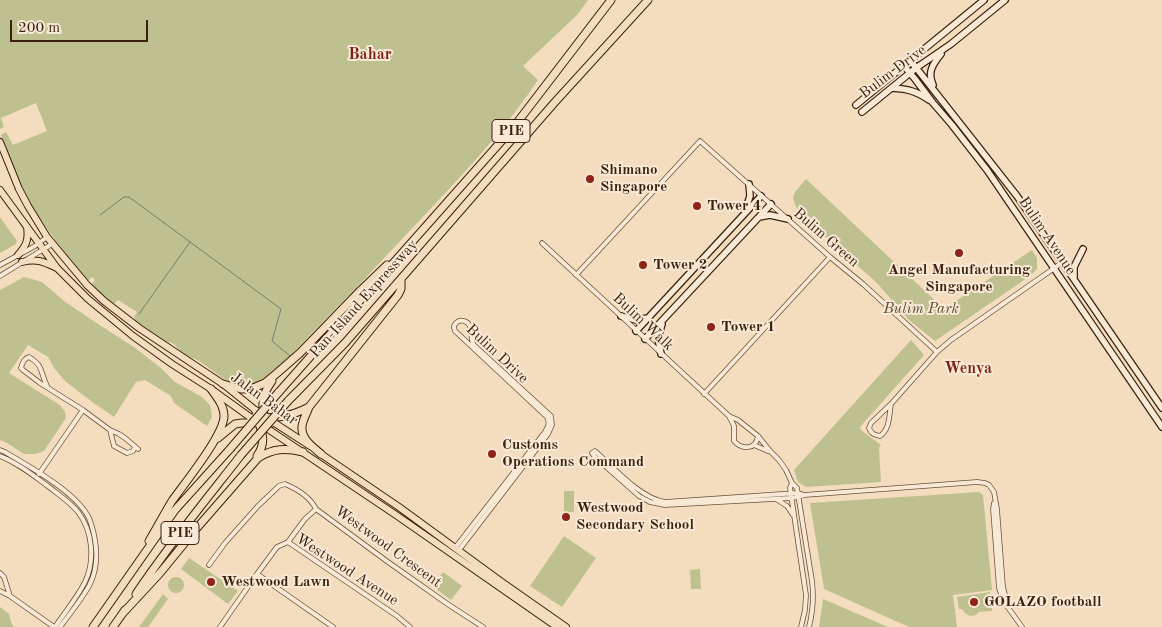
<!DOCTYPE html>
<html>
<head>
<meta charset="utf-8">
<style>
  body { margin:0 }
  #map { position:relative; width:1162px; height:627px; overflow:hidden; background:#f3ddbe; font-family:"Old Standard TT",serif }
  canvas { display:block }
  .scale { position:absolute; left:10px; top:20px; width:138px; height:22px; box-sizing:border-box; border:2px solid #3b210e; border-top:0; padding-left:6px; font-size:15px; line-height:18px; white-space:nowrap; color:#3b210e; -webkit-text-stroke:4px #f7e9d5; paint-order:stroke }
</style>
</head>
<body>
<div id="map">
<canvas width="1162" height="627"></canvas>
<div class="scale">200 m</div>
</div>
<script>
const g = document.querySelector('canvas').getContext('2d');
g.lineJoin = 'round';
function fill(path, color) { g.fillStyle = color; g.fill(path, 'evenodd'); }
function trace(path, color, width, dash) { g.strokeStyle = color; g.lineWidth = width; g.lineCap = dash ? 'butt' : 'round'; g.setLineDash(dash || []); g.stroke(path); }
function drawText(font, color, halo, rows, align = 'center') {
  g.font = font + ' "Old Standard TT",serif'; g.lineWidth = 4; g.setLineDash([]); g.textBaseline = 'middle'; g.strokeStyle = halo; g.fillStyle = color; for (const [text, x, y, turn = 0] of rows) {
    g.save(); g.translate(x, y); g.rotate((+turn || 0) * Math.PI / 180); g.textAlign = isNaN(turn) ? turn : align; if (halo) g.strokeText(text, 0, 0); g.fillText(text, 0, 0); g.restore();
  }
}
fill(new Path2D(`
  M0 0H588L578 14 523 66 538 80C508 125 471 166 434 205 408 233 382 260 356 288 341 303 326 319 311 334 295 350 271 382 248 386 232 389 212 369 199 361 194 358 186 356 182 352 176 348 175 342 167 342 158 336 138 327 134 317L137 312 118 300 114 304 106 298 91 285 95 280 92 277 88 281C66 255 45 228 28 199 17 179 9 157 1 135L6 132 13 145 47 131 36 103 1 118 4 127 0 129Z
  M806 179 944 309 1032 250 1037 258V269L1030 276 935 341 909 320 877 283 832 243 796 207 793 198 795 192Z
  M0 217 17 241 16 244 0 253Z
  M24 277 42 282 64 301 98 324 134 347 162 369 175 382 202 397 210 405 212 417 207 426 174 403 171 396 145 380 136 382 114 417 91 401 65 381 54 368 48 357 28 345 9 373 60 405 65 412 66 418 44 451 35 454H24L7 443 0 440V290Z
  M911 340 924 355 860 427 861 430 881 445 879 448 881 482 806 487 798 482 794 470Z
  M564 491H574V512H564Z
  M979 492 983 495 992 590 953 595 957 627H909L824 589 810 503Z
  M564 536 596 558 562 607 530 586Z
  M189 558 238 591 228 604 181 569Z
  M700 569 701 589H691L690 570Z
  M443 572 462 586 451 600 432 586Z
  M168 585a8 8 0 1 1 16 0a8 8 0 1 1-16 0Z
  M990 592 992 611 979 612 976 615 970 616 965 613 962 609H959L957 597Z
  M163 594 168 599 148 627H139Z
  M823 599 888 627H819Z
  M0 607 9 614 11 622 14 627H0Z`), '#bec08f');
trace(new Path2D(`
  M100 215 124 197H129L281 309 272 341 290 356
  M139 314 190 242`), '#757f6d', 1);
const street = new Path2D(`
  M542 243 729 416 738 420 758 436 770 451 779 460 786 470 792 483 797 488 812 581C814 597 813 611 809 627
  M0 265 35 246 47 237
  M576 275 700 141 830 257 863 284 937 352
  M0 276 52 244
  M47 386C40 372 44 366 29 357 25 358 22 363 21 368L23 370 40 383 83 410 110 430 119 434 125 438 138 449
  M704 394 830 257
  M891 404C889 416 890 429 880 436 875 435 871 434 869 428L871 423 891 404 937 352 951 340 1063 262
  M729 416 734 426V441C742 450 756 450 758 436
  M110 430 114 446 127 453 133 451 135 447
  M754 445 768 451
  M0 450 5 452C30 467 76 492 89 518 93 528 95 538 96 548 97 560 95 575 89 586 81 600 70 614 60 627
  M0 456C18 463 34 476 49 487 59 495 70 502 78 512 93 531 95 561 85 582 77 598 65 612 55 627
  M39 474 83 410
  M792 483 790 488 806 595 805 610 801 627
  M804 495 797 493 665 502C640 498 614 468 595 451L592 453 595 457 639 496 650 502 665 505 791 498 798 497 804 495 977 482 985 483 989 485 994 492 997 509 1003 587 1008 606
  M776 499 787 506 793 515
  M994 503 993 509 999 588 1004 602 1022 627
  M288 542 397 616 410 627
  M288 542 305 519 316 509
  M455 548 545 432C548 427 550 423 547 417L455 331C454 328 453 326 456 323 458 321 461 320 464 321 472 323 471 333 472 340 473 344 473 344 476 347L551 416 552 425 548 434 459 550
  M209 565 225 543 258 506 279 486 285 484C297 489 310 497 316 509L388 562 449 605 483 627
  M0 573 4 577 10 596
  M257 574 333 627
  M0 591 10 596 54 627
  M220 627 257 574 277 547 288 542`);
const secondary = new Path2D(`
  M910 60 1017 196 1162 408
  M904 66 915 79 933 103 952 125 987 170 1162 427
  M933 85C927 72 933 64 941 54
  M892 88C908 89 916 91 929 100
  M856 105 984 0
  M862 112 916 68 951 44 1005 0
  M746 208 750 196 749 184
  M759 217 770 215 788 219
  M1074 277V267L1083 249
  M621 316 636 320 648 318
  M636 331 761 196
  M645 339 771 204
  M661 354 658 338 662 324`);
const primary = new Path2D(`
  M0 142 19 189 28 206 47 237 87 285 104 301 139 328 223 384 259 413
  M0 190 57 268 88 299 133 336 172 364 211 389 254 420
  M18 255C26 246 29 240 27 227
  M22 262C37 258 44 262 57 268
  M270 420 310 446
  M262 425 396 515 557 627
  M318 452 399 507 503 583 566 627`);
const highway = new Path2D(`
  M223 384 241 389H251L265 383 276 374 300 353 360 291 387 265
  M278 393 513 128 611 0
  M288 401 345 343 555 102 648 0
  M256 411C259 429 269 439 257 456
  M264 415C261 401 264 392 272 381
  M251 418C274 418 288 418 309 407
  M218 438 235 424 242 423H272
  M321 454C313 447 301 439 302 427 302 421 307 413 309 407L398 295 401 289V279
  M149 541C157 528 164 514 172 501 184 484 224 435 224 416 224 406 217 397 211 389
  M136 594C168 546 205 501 241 455
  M123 613 160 573 196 529 258 458C273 448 286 448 303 452
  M93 627 175 510 230 449
  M113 627 125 610`);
trace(street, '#69503a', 5.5);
trace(secondary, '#3b210e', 8);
trace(primary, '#3b210e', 8);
trace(highway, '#3b210e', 9);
trace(street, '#f7e9d5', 4);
trace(secondary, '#f7e9d5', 5.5);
trace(primary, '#f3ddbe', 6);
trace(highway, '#f3ddbe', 7);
const highwayBridge = new Path2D(`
  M230 449 278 393
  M241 455 288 401`);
trace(highwayBridge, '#3b210e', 9, []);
trace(highwayBridge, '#f3ddbe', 7);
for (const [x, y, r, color] of [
  [590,179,5,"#8f2418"],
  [697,206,5,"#8f2418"],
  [959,253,5,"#8f2418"],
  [643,265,5,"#8f2418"],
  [711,327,5,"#8f2418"],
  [492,454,5,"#8f2418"],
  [566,517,5,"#8f2418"],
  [211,582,5,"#8f2418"],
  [974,602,5,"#8f2418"]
]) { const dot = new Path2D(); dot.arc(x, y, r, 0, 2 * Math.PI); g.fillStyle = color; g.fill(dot); trace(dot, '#f7e9d5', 2); }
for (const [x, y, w] of [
  [511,131,38],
  [180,533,38]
]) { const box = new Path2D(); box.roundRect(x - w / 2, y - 11.5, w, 23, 4); g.fillStyle = '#f7e9d5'; g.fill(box); trace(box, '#3b210e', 1); }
drawText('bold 14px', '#3b210e', null, [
  ["PIE",511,131],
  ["PIE",180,533]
]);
drawText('15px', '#3b210e', '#f7e9d5', [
  ["Bulim Drive",893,72,-37],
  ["Bulim Avenue",1047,236,56],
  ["Bulim Green",826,238,41],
  ["Pan-Island Expressway",364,299,-48],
  ["Bulim Walk",643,322,43],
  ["Bulim Drive",497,354,43],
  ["Jalan Bahar",264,399,36],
  ["Westwood Crescent",388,547,36],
  ["Westwood Avenue",347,570,33]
]);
drawText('bold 15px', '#3b210e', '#f7e9d5', [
  ["Shimano",600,170],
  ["Singapore",600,187],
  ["Tower 4",707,206],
  ["Tower 2",653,265],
  ["Angel Manufacturing",959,270,"center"],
  ["Singapore",959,287,"center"],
  ["Tower 1",721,327],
  ["Customs",502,445],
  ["Operations Command",502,462],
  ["Westwood",576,508],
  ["Secondary School",576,525],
  ["Westwood Lawn",221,582],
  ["GOLAZO football",984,602]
], 'left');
drawText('italic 15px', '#5c492e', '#f7e9d5', [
  ["Bulim Park",921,309]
]);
drawText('bold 16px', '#7a1f14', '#f7e9d5', [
  ["Bahar",370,55],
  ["Wenya",968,369]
]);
</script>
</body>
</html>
